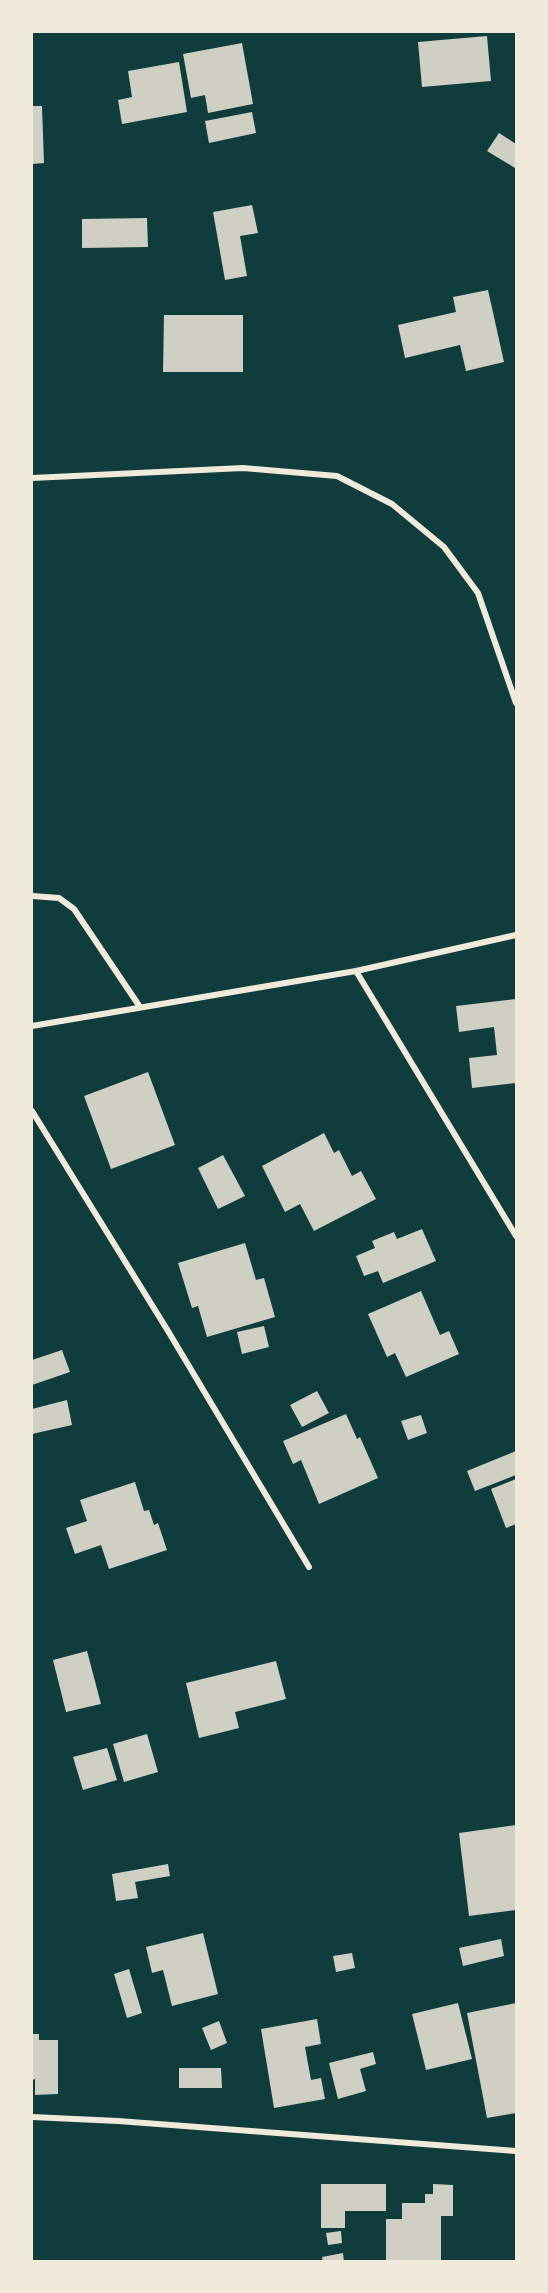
<!DOCTYPE html>
<html>
<head>
<meta charset="utf-8">
<style>
  body { margin:0 }
  #map { position:relative; width:548px; height:2293px; overflow:hidden; background:#0f3d3e; font-family:Ubuntu,sans-serif }
  canvas { display:block }
  .frame { position:absolute; inset:0; border:33px solid #f1e9da; pointer-events:none }
</style>
</head>
<body>
<div id="map">
<canvas width="548" height="2293"></canvas>
<div class="frame"></div>
</div>
<script>
const g = document.querySelector('canvas').getContext('2d');
g.lineJoin = 'round';
function fill(path, color) { g.fillStyle = color; g.fill(path, 'evenodd'); }
function trace(path, color, width, dash) { g.strokeStyle = color; g.lineWidth = width; g.lineCap = dash ? 'butt' : 'round'; g.setLineDash(dash || []); g.stroke(path); }
fill(new Path2D(`
  M487 36 491 81 422 87 418 42Z
  M242 43 253 104 208 113 205 95 191 98 183 54Z
  M179 62 187 112 122 124 118 100 132 97 128 71Z
  M32 106H42L44 163 32 164Z
  M252 112 256 133 209 143 205 121Z
  M499 133 516 144 515 168 487 151Z
  M252 205 258 233 240 236 247 276 225 280 213 212Z
  M147 218 148 247 82 248V219Z
  M488 290 504 362 466 371 460 345 405 358 398 325 456 312 453 297Z
  M164 315H243V372H163Z
  M516 999V1083L472 1088 469 1058 497 1055 494 1027 459 1032 456 1006Z
  M148 1072 175 1145 111 1169 84 1096Z
  M324 1133 334 1153 339 1150 352 1176 361 1171 376 1199 314 1231 300 1204 285 1212 262 1166Z
  M223 1155 245 1196 218 1209 198 1168Z
  M422 1229 436 1261 383 1283 378 1271 364 1276 356 1256 375 1248 372 1241 394 1232 397 1239Z
  M245 1243 256 1280 264 1278 275 1317 207 1337 198 1306 192 1308 178 1263Z
  M421 1291 440 1335 449 1331 459 1354 406 1377 395 1353 387 1357 368 1314Z
  M264 1326 269 1347 242 1354 237 1332Z
  M62 1350 70 1372 32 1385V1360Z
  M317 1391 329 1413 302 1427 290 1405Z
  M67 1400 72 1425 32 1434V1409Z
  M346 1414 357 1439 360 1437 378 1478 319 1504 301 1460 293 1464 283 1441Z
  M421 1415 427 1433 408 1440 401 1421Z
  M516 1451V1475L475 1491 467 1471Z
  M516 1479V1524L506 1528 491 1489Z
  M135 1482 144 1511 149 1510 154 1525 158 1523 167 1550 109 1569 101 1545 75 1554 66 1528 87 1521 80 1500Z
  M87 1651 101 1704 66 1712 53 1660Z
  M276 1661 286 1699 235 1712 239 1728 199 1738 186 1683Z
  M147 1734 158 1772 124 1782 113 1744Z
  M107 1748 117 1780 83 1790 73 1757Z
  M516 1825V1910L469 1916 459 1833Z
  M168 1864 170 1876 135 1882 138 1898 116 1901 112 1874Z
  M203 1933 218 1994 172 2006 163 1970 152 1973 146 1947Z
  M501 1939 504 1956 463 1966 459 1948Z
  M352 1953 355 1968 336 1972 333 1956Z
  M129 1969 142 2013 127 2018 114 1974Z
  M458 2003 472 2059 426 2070 412 2014Z
  M516 2003V2113L487 2118 467 2013Z
  M317 2019 321 2044 305 2047 311 2080 321 2078 325 2099 274 2108 261 2029Z
  M219 2021 227 2043 211 2050 202 2028Z
  M32 2034H39V2040H58V2094L35 2095V2079L32 2080Z
  M373 2052 376 2064 360 2069 366 2091 338 2099 329 2063Z
  M179 2068H221L222 2088H179Z
  M321 2184H386V2211H345V2228H321Z
  M433 2184 453 2185V2216H441V2262H386V2219H402V2203H425V2194H433Z
  M341 2231 342 2243 328 2245 326 2233Z
  M343 2253 344 2262H323L322 2257Z`), '#cfcfc3');
trace(new Path2D(`
  M32 478 243 468 337 476 392 504 444 547 478 593 516 703
  M32 896 59 898 74 909 140 1007
  M356 971 516 1236
  M32 1026 356 971 516 935
  M32 1111 168 1331 309 1567
  M32 2117 118 2121 516 2151`), '#f1e9da', 6);
</script>
</body>
</html>
